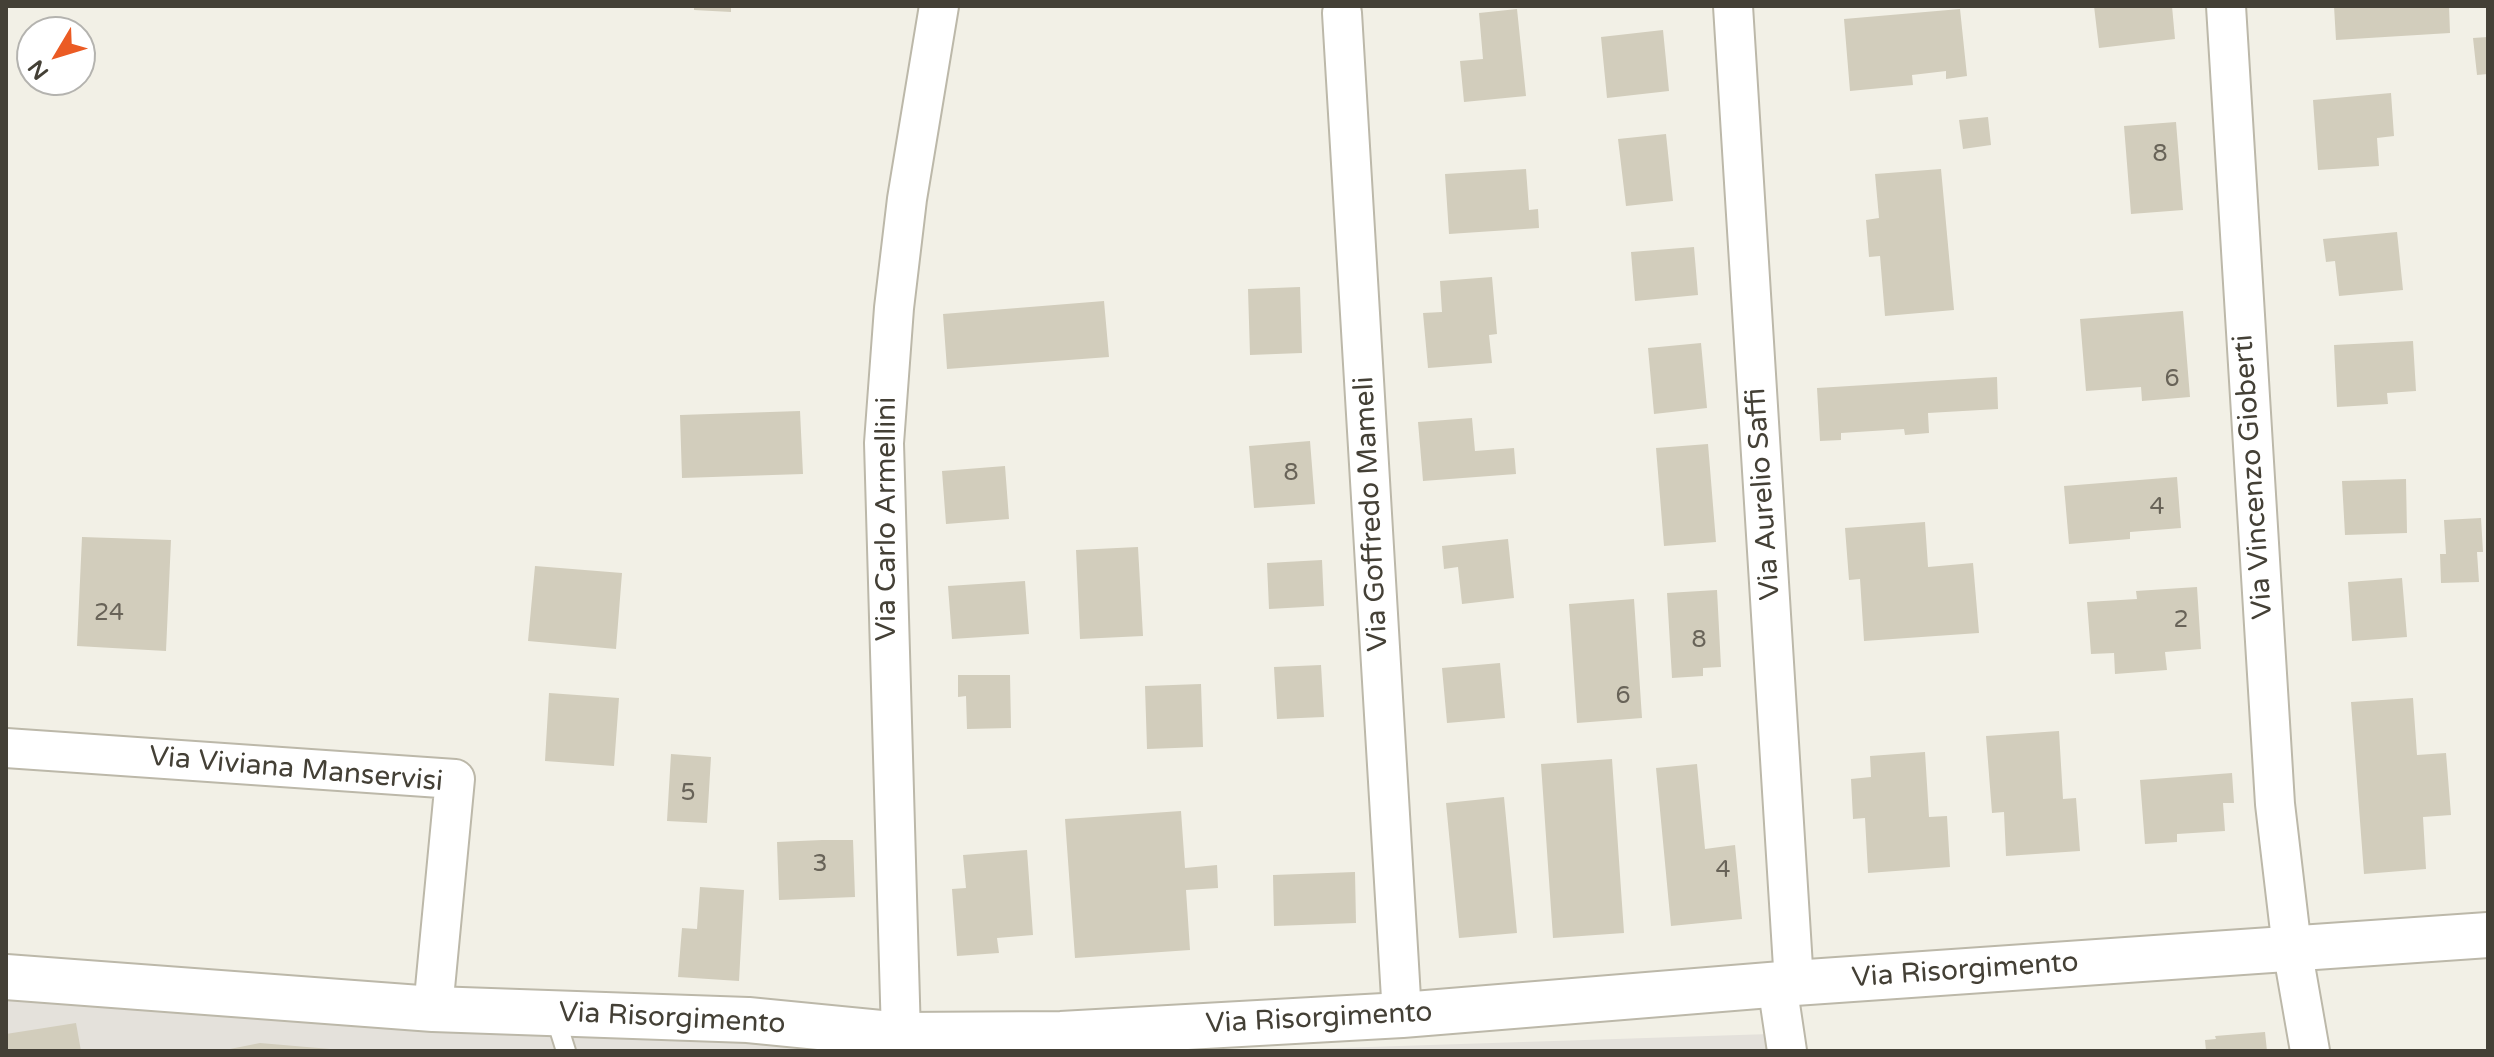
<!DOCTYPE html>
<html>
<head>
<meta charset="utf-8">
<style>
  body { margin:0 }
  #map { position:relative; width:2494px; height:1057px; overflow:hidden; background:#f2f0e6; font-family:"Varela Round",sans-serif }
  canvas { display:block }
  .frame { position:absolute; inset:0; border:8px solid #444036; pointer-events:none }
  .north { position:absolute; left:16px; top:16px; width:80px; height:80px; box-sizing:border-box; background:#fff; border:2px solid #b4b3af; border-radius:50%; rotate:232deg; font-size:22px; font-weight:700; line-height:32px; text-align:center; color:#444036 }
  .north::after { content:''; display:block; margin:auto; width:28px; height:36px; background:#eb5b24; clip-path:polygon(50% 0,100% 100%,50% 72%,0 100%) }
</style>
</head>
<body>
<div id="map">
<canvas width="2494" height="1057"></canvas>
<div class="frame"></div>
<div class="north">N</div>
</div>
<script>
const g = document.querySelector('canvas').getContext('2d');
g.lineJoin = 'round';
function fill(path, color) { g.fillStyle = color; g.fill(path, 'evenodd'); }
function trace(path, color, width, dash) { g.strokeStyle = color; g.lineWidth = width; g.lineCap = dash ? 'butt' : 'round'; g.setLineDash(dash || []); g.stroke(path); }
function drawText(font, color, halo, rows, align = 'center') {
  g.font = font + ' "Varela Round",sans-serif'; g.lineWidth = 6; g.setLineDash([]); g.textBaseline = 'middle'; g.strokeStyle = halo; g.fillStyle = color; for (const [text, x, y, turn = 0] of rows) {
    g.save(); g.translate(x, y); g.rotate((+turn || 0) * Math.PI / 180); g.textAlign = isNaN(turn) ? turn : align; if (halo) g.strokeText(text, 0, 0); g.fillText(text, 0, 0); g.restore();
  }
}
fill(new Path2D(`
  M6 999 983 1051H6Z
  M1770 1034 1772 1051H1245Z`), '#e4e1db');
fill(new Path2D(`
  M694 6H731V12L694 10Z
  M2094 6H2172L2175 39 2099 48Z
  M2334 6H2449L2450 33 2336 40Z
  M1517 9 1526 96 1464 102 1460 61 1483 59 1479 13Z
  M1960 9 1967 76 1946 79V71L1912 75 1913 85 1850 91 1844 19Z
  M1663 30 1669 91 1607 98 1601 37Z
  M2488 37V74L2477 75 2473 38Z
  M2391 93 2394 136 2377 138 2379 166 2318 170 2313 100Z
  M1988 117 1991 145 1963 149 1959 120Z
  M2176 122 2183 210 2131 214 2124 126Z
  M1666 134 1673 201 1626 206 1618 139Z
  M1526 169 1529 210 1538 209 1539 228 1449 234 1445 174Z
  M1941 169 1954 310 1885 316 1880 256 1869 257 1866 220 1879 218 1875 174Z
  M2397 232 2403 290 2339 296 2335 261 2326 262 2323 239Z
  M1694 247 1698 295 1635 301 1631 252Z
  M1492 277 1497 334 1489 335 1492 363 1428 368 1423 313 1442 312 1440 281Z
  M1300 287 1302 353 1250 355 1248 289Z
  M1104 301 1109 357 947 369 943 314Z
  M2183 311 2190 397 2142 401 2141 387 2086 391 2080 319Z
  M2413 341 2416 391 2387 393 2388 404 2337 407 2334 345Z
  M1701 343 1707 408 1654 414 1648 348Z
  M1997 377 1998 409 1928 413 1929 433 1905 435 1904 429 1841 433V440L1820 441 1817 388Z
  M800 411 803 474 682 478 680 415Z
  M1472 418 1475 451 1514 448 1516 474 1423 481 1418 422Z
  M1310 441 1315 504 1254 508 1249 446Z
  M1708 444 1716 542 1664 546 1656 448Z
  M1005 466 1009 519 946 524 942 471Z
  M2177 477 2181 528 2130 532V539L2069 544 2064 486Z
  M2406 479 2407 533 2345 535 2342 481Z
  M2481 518 2483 552H2477L2479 582 2441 583 2440 554H2446L2444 520Z
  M1925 522 1928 567 1973 563 1979 633 1864 641 1860 579 1849 580 1845 528Z
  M82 537 171 540 166 651 77 646Z
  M1508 539 1514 598 1462 604 1458 567 1444 569 1442 546Z
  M1138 547 1143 636 1080 639 1076 550Z
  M1322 560 1324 606 1269 609 1267 563Z
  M535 566 622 573 616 649 528 641Z
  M2402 578 2407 637 2352 641 2348 582Z
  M1025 581 1029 634 952 639 948 586Z
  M2197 587 2201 649 2165 652 2167 670 2115 674 2114 653 2091 654 2087 602 2137 599 2136 591Z
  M1717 590 1721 667 1703 668V676L1672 678 1667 593Z
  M1634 599 1642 718 1577 723 1569 604Z
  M1500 663 1505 718 1447 723 1442 668Z
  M1321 665 1324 717 1277 719 1274 667Z
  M958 675H1010L1011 728 967 729 966 696 958 697Z
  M1201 684 1203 747 1147 749 1145 686Z
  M549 693 619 698 614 766 545 761Z
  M2413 698 2417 755 2446 753 2451 815 2423 817 2426 869 2364 874 2351 702Z
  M2059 731 2063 799 2076 798 2080 851 2006 856 2004 812 1992 813 1986 736Z
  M1925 752 1929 817 1947 816 1950 867 1868 873 1865 818 1853 819 1851 779 1871 777 1870 756Z
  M671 754 711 757 707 823 667 821Z
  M1612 759 1624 933 1553 938 1541 764Z
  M1697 764 1705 849 1735 845 1742 919 1671 926 1656 768Z
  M2232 773 2234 803H2223L2225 831 2177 834V842L2145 844 2140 780Z
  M1504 797 1517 933 1459 938 1446 803Z
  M1181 811 1185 868 1217 865 1218 888 1186 890 1190 950 1075 958 1065 819Z
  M822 840H853L855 897 779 900 777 842Z
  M1027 850 1033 935 997 938 999 953 957 956 952 889 966 888 963 855Z
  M1355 872 1356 923 1274 926 1273 875Z
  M700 887 744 890 739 981 678 977 682 928 697 929Z
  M76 1023 81 1051H6V1034Z
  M2265 1032 2267 1051H2206L2205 1040 2216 1039 2215 1036Z
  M260 1043 330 1049V1051H220Z`), '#d2cdbc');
const service = new Path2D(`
  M554 1013 566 1051`);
const minor = new Path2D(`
  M1733 6 1794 983
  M2226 6 2275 804 2292 948 2310 1051
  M1342 13 1402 1015
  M6 748 455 779 433 1009
  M1777 984 1787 1051
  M901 1035 884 443 894 308 907 199 939 6`);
const tertiary = new Path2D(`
  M6 977 433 1009 748 1020 901 1035 1061 1034 1402 1015 1794 983 2488 935`);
trace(service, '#bcb8a9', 22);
trace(minor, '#bcb8a9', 42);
trace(tertiary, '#bcb8a9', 48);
trace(service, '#fff', 18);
trace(minor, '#fff', 38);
trace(tertiary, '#fff', 44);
drawText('24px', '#686358', null, [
  ["8",2160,155],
  ["6",2172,380],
  ["8",1291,474],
  ["4",2157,508],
  ["24",109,614],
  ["2",2181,621],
  ["8",1699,641],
  ["6",1623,697],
  ["5",688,794],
  ["3",820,865],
  ["4",1723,871]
]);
drawText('28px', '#444036', '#fff', [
  ["Via Vincenzo Gioberti",2254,477,-94],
  ["Via Aurelio Saffi",1764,494,-94],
  ["Via Goffredo Mameli",1372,514,-93],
  ["Via Carlo Armellini",888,519,-90],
  ["Via Viviana Manservisi",296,770,5],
  ["Via Risorgimento",1965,971,-4],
  ["Via Risorgimento",672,1019,3],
  ["Via Risorgimento",1319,1019,-3]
]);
</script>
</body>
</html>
